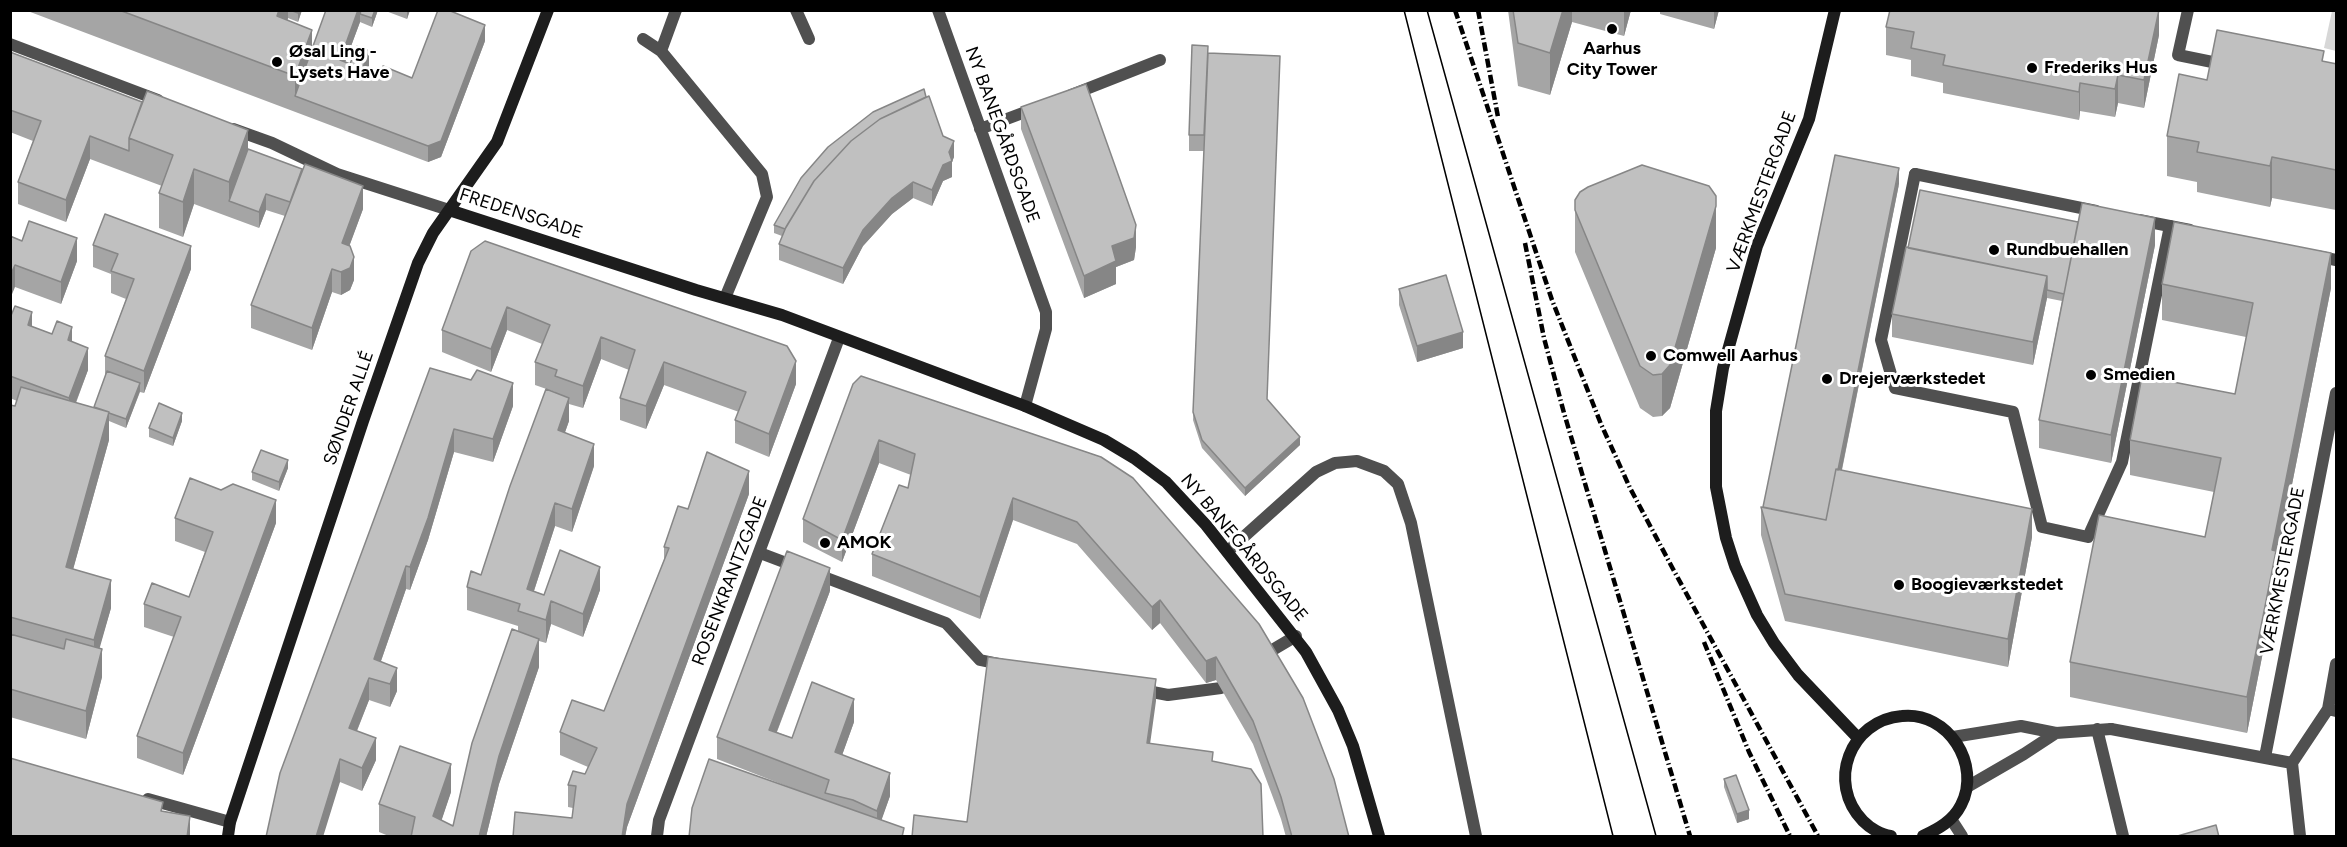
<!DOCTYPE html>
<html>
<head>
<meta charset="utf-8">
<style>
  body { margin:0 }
  #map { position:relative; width:2347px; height:847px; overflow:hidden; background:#fff; font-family:Figtree,sans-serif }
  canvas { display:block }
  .frame { position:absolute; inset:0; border:12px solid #000; pointer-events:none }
</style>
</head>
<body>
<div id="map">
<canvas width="2347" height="847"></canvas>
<div class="frame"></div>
</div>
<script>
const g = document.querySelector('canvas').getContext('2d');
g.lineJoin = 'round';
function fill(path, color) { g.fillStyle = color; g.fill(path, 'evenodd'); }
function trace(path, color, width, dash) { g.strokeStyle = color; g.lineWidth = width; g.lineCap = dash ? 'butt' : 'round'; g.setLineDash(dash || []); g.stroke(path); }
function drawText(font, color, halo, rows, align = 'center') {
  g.font = font + ' Figtree,sans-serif'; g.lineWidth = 6; g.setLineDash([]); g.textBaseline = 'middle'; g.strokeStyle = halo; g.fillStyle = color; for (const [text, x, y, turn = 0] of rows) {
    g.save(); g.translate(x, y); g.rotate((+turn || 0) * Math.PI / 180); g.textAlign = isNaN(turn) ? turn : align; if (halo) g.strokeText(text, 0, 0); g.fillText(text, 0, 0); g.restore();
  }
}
fill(new Path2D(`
  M2332 11H2336V51L2324 48Z`), '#d7d7d7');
trace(new Path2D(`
  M796 10 809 39
  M938 10 1046 312V329L1025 406
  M643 39 661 51 762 174 767 197 725 298
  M661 51 676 10
  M1071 95 1160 60
  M980 129 1036 108
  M1915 174 1881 340 1895 388 2013 412 2042 527 2088 537 2122 462 2170 226
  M1228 551 1316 472 1335 463 1357 461 1384 471 1398 484 1411 523 1476 836
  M760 553 797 567
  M816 574 946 623 980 660 1004 665
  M1264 655 1296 636
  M1142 690 1168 695 1221 688
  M2097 729 2123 836
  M1953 737 2021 726 2056 733 2111 729
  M1967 787 2024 754 2056 733`), '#505050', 12);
trace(new Path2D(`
  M2188 10 2178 55 2227 65
  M10 44 158 100
  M233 129 272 143 337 174 449 210
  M1915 174 2096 211
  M2139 220 2190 230
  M2316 256 2336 260
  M2336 664 2328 709 2336 711
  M2111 729 2292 763
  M2265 757 2336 393
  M148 799 230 822
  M1951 819 1962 836
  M657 836 659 820 839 338
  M2300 836 2292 763 2328 709`), '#505050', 12);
trace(new Path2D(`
  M1835 10 1809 119 1757 246 1723 368 1716 411V487L1726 538 1735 566 1757 615 1774 643 1798 675 1858 738
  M449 210 696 290 782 315 1025 406 1104 440 1134 458 1166 482 1206 525 1306 652 1338 710 1353 746 1379 836
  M228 836 230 822 363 421 418 263 433 233 497 142 548 10
  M1891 836C1881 835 1870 828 1863 821 1826 783 1850 720 1902 716 1948 711 1982 765 1961 805 1953 821 1938 829 1923 836`), '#1d1d1d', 12);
trace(new Path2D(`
  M1404 10 1613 836
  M1427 10 1656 836`), '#000', 1.5);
trace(new Path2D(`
  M1455 10 1552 300 1601 424 1630 488 1673 569 1818 836
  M1478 10 1498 117
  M1525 243 1544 338 1564 413 1690 836
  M1704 642 1749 752 1790 836`), '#000', 4.5, [9, 3, 1.5, 3]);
fill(new Path2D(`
  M25 10H302L298 22 288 18 287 21 312 50 326 10H378L372 27 360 22 345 62 350 64 369 67 367 72 379 77 412 78 485 41 441 157 428 162Z
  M383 10H410L407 19Z
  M1508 10H1631L1624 36 1572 22 1550 95 1518 86Z
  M1660 10H1719L1714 29 1660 14Z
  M2159 10V35L2144 108 2118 103 2115 117 2080 111 2079 120 1943 93V83L1911 76V60L1886 55V27Z
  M10 52 248 149 363 209 349 246 354 280 350 290 341 295 332 292 312 350 251 328V305L285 216 266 210 259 228 194 204 183 237 159 228V193L162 186 90 159 66 222 18 204V182L33 141 10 132Z
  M1208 54 1267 400 1300 445 1245 496 1202 448 1193 420 1204 151H1189V135Z
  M2324 62 2337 64 2336 210 2272 198 2270 207 2197 192V182L2167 176V136L2207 80Z
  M1021 107 1136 247 1134 260 1116 267V284L1084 298 1021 129Z
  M943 136 954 157 952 161V177L943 181 932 206 913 198 892 214 863 246 843 284 779 260V244L782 236 774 233V225Z
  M1899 184 1842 470 2032 537 2008 667 1785 621 1761 535V507H1763Z
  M1575 200 1716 248 1670 408 1662 416 1653 417 1640 408 1575 252Z
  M10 236 77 261 61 304 15 287Z
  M93 245 191 269 144 393 140 392 126 428 109 421V440L73 569 111 608 99 648 102 677 86 739 10 717V405L15 406 17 401 10 398V318L72 342 88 370 76 403 94 408 105 378V356L126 299 111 293V274L93 267Z
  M2155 245 2111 463 2039 448V420L2062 301 2047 298 2033 365 1892 337V314L1908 248Z
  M471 251 796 384 769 457 735 443V420L739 412 664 385 646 429 620 420V398L629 370 601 359 583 408 569 404V421L565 432 594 466 572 532 555 526 534 591 544 595 600 590 583 637 551 624 546 643 539 641V667L499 784 486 837H391L379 832V804L451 792 441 821 453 826 518 631V626L467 610V587L481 575 555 392 535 385V362L542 344 507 330 491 372 442 352V330Z
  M2162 284 2331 288 2276 565V586L2247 733 2070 697V662L2205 537 2214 492 2130 475V440L2235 394 2246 337 2162 320Z
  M1399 289 1463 348 1417 362 1399 305Z
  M430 368 513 406 493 462 454 452 428 540 410 590 406 589 381 661 397 691 390 707 369 700 357 731 376 760 362 791 340 782 266 837Z
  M853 384 1101 457 1349 837H1286L1281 819 1253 744 1216 680 1206 683 1160 623 1152 630 1077 544 1013 520 980 619 872 576V554L908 488 911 475 879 463 842 562 803 542V519Z
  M182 421 173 446 149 437V428Z
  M288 468 279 491 252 480V472Z
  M749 494 627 827 625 837H513L572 818 573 808 568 807V785L585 774 588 767 560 755V732L604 711 664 560V547L688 509Z
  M175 518 276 523 183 775 137 758V736L174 637 144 627V604L189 597 205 552 175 541Z
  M830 591 777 732 792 738 854 722 842 755 890 796 881 820 904 837 794 789 717 759V737Z
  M1724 779 1749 819 1737 823 1724 787Z`), '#a5a5a5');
fill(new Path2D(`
  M279 10H288V18L277 52V16Z
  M299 10H302L298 22V13Z
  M358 10H364L360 14V22L340 76V60Z
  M375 10H378L372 27V18Z
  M407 10H410L407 19Z
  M1563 10H1572V22L1550 95V53Z
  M1624 10H1631L1624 36Z
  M1714 10H1719L1714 29Z
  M2159 10V35L2144 108V80Z
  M485 25V41L441 157 428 162V146Z
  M312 30V65L295 96V76Z
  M369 51V67L362 86V70Z
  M2118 75V103L2115 117V89Z
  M2080 83V111L2079 120V92Z
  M248 130V165L229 201V182Z
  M90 136V159L66 222V200Z
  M954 141V157L952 162V177L943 181 932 206V190Z
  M2272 157V198L2270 207V166Z
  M1899 168V184L1826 548V532Z
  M194 169V204L183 237V202Z
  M913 182V198L892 214 863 246 843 284V268L863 230 892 198Z
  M363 186V209L342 266V243Z
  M266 194V210L259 228V212Z
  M1716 206V248L1670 408 1662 416V374Z
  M2155 218V245L2111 463V435Z
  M1136 225V247L1134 260 1116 267V284L1084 298V276L1112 246Z
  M77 238V261L61 304V282Z
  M191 246V269L144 393V371Z
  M2331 253V288L2276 565V586L2247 733V697L2272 550Z
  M354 257V280L350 290 341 295V272Z
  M15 265V287L10 299V276Z
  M332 269V292L312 350V328Z
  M2047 276V298L2033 365V342Z
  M507 307V330L491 372V349Z
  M32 312V335L28 325Z
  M72 327V350L68 340Z
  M1463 332V348L1417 362V346Z
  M601 337V359L583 408V386Z
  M88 348V370L69 420V398Z
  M796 361V384L769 457V434Z
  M664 362V385L646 429V406Z
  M140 383V391L126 428V419Z
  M513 383V406L493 462V439Z
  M569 398V421L558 452V430Z
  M109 412V440L66 595V567Z
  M182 413V421L173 446V438Z
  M454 429V452L428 540 410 590V567Z
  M1300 437V445L1245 496V488Z
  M879 440V463L842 562V540Z
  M594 444V466L572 532V509Z
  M288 460V468L279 491V482Z
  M749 471V494L627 827 625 837H622L627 804Z
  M1013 498V520L980 619V597Z
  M276 500V523L183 775V753Z
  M555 503V526L527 612V589Z
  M2032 509V537L2008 667V639Z
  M406 566V589L374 681V659Z
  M600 567V590L583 637V614Z
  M830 568V591L769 752V730Z
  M111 580V608L94 668V640Z
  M1160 600V623L1152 630V607Z
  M551 601V624L546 643V620Z
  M539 639V667L499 784 486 837H479L499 756Z
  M102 649V677L86 739V711Z
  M1216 657V680L1206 683V661Z
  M397 668V691L390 707V684Z
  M369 678V700L349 750V728Z
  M1156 679V701L1147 766V743Z
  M854 699V722L835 775V752Z
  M376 738V760L362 791V768Z
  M340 759V782L323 837H316Z
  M451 764V792L436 837 433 816Z
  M890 773V796L877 833V811Z
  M1749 810V819L1737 823V814Z
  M190 816V837H187Z`), '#868686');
const building = new Path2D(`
  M119 10H279L277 16 312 30 295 76Z
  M290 10H299L298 13Z
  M326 10H358L340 60 350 64 357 46 369 51 362 70 379 77 383 66 412 78 438 10H448L485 25 441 141 428 146 295 96Z
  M361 10H375L372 18 360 14Z
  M1513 10H1563L1550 53 1518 43Z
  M1890 10H2159L2144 80 2118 75 2115 89 2080 83 2079 92 1943 65 1945 55 1911 48 1914 32 1886 27Z
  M2217 30 2324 51 2322 61 2337 64 2336 170 2272 157 2270 166 2197 152 2199 142 2167 136 2179 74 2207 80Z
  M1192 45 1208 46 1204 135H1189Z
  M10 52 142 102 129 138V151L90 136 66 200 18 182 41 121 10 110Z
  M1208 53 1280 56 1267 399 1300 437 1245 488 1202 440 1193 412Z
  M1086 84 1136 225 1134 238 1112 246 1116 261 1084 276 1021 107Z
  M924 89 926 97 880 119 851 141 814 181 785 229 774 225 801 178 828 147 873 112Z
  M147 91 248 130 229 182 194 169 183 202 159 193 173 155 129 138Z
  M929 96 943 136 954 141 949 152 952 161 943 165 932 190 913 182 892 198 863 230 843 268 779 244 786 227 814 181 851 141 880 119Z
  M248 149 302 169 290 202 266 194 259 212 229 201Z
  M1835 155 1899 168 1838 470 1836 469 1826 520 1763 507Z
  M305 164 363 186 342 243 350 246 354 257 350 268 341 272 332 269 312 328 251 305Z
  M1642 165 1709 186 1716 196V206L1670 365 1662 374 1653 375 1640 366 1575 210V200L1580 192 1588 187Z
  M1920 190 2078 222 2064 294 2047 290V276L1908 248Z
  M2082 203 2155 218 2111 435 2039 420Z
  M105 214 191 246 144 371 105 356 134 279 111 271 118 254 93 245Z
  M29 221 77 238 61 282 15 265 10 276V236L22 241Z
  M2174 222 2331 253 2272 550 2276 551 2247 697 2070 662 2099 515 2205 537 2221 458 2130 440 2142 376 2235 394 2253 303 2162 284Z
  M485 241 787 346 796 361 769 434 735 420 746 392 664 362 646 406 620 398 635 350 601 337 583 386 555 376 557 370 535 362 550 325 507 307 491 349 442 330 471 251Z
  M1906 247 2047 276 2033 342 1892 314Z
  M1446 275 1463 332 1417 346 1399 289Z
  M15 306 32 312 28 325 52 334 57 321 72 327 68 340 88 348 69 398 10 376V318Z
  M430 368 471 380 477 370 513 383 493 439 454 429 428 518 410 567 406 566 374 659 397 668 390 684 369 678 349 728 376 738 362 768 340 759 316 837H266L280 773Z
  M107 371 140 383 126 419 109 413V412L94 407Z
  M861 376 1101 457 1133 478 1259 624 1303 698 1334 779 1349 837H1292L1281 797 1253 721 1216 657 1206 661 1160 600 1152 607 1077 522 1013 498 980 597 872 554 899 485 908 488 915 454 879 440 842 540 803 519 853 384Z
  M21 387 109 412 66 567 111 580 94 640 10 617V405L15 406Z
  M546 389 569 398 558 430 594 444 572 509 555 503 527 589 544 595 560 550 600 567 583 614 551 601 546 620 518 611 520 604 467 587 471 571 481 575 510 486Z
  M159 403 182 413 173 438 149 428Z
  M261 450 288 460 279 482 252 472Z
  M707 452 749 471 627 804 622 837H513L515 812 572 818 576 786 568 785 573 771 585 774 597 748 560 732 572 700 604 711 669 548 664 547 678 506 688 509Z
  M1836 469 2032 509 2008 639 1785 594 1761 507 1826 520Z
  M190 478 221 490 233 484 276 500 183 753 137 736 181 617 144 604 152 583 189 597 213 532 175 518Z
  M787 551 830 568 769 730 792 738 812 682 854 699 835 752 890 773 877 811 853 800 825 793 829 780 717 737Z
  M512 629 539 639 499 756 479 837H411L415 817 379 804 400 746 451 764 433 816 453 826 472 743Z
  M10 634 64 649 66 639 102 649 86 711 10 689Z
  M988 657 1156 679 1147 743 1213 752 1212 761 1251 769 1261 784 1263 837H912L914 815 967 822Z
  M10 758 163 802 161 811 190 816 187 837H10Z
  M709 759 904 828 902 837H689L692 808Z
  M1736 775 1749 810 1737 814 1724 779Z
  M2216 825 2219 837H2174Z`);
fill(building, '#c0c0c0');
trace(building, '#868686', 1.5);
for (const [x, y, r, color] of [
  [1612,29,6,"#000"],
  [277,62,6,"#000"],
  [2032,68,6,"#000"],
  [1994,250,6,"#000"],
  [1651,356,6,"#000"],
  [2091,375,6,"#000"],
  [1827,379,6,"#000"],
  [825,543,6,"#000"],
  [1899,585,6,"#000"]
]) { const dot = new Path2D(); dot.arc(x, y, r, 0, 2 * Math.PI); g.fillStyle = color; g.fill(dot); trace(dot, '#fff', 2); }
drawText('bold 18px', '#000', '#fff', [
  ["Aarhus",1612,49,"center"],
  ["City Tower",1612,70,"center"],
  ["Øsal Ling -",289,52],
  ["Lysets Have",289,73],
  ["Frederiks Hus",2044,68],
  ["Rundbuehallen",2006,250],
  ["Comwell Aarhus",1663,356],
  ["Smedien",2103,375],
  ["Drejerværkstedet",1839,379],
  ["AMOK",837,543],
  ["Boogieværkstedet",1911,585]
], 'left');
drawText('18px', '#000', '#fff', [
  ["NY BANEGÅRDSGADE",1002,135,70],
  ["VÆRKMESTERGADE",1762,192,-70],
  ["FREDENSGADE",521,214,18],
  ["SØNDER ALLÉ",349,408,-71],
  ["NY BANEGÅRDSGADE",1244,548,50],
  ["VÆRKMESTERGADE",2283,571,-79],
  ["ROSENKRANTZGADE",730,581,-69]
]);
</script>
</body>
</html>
